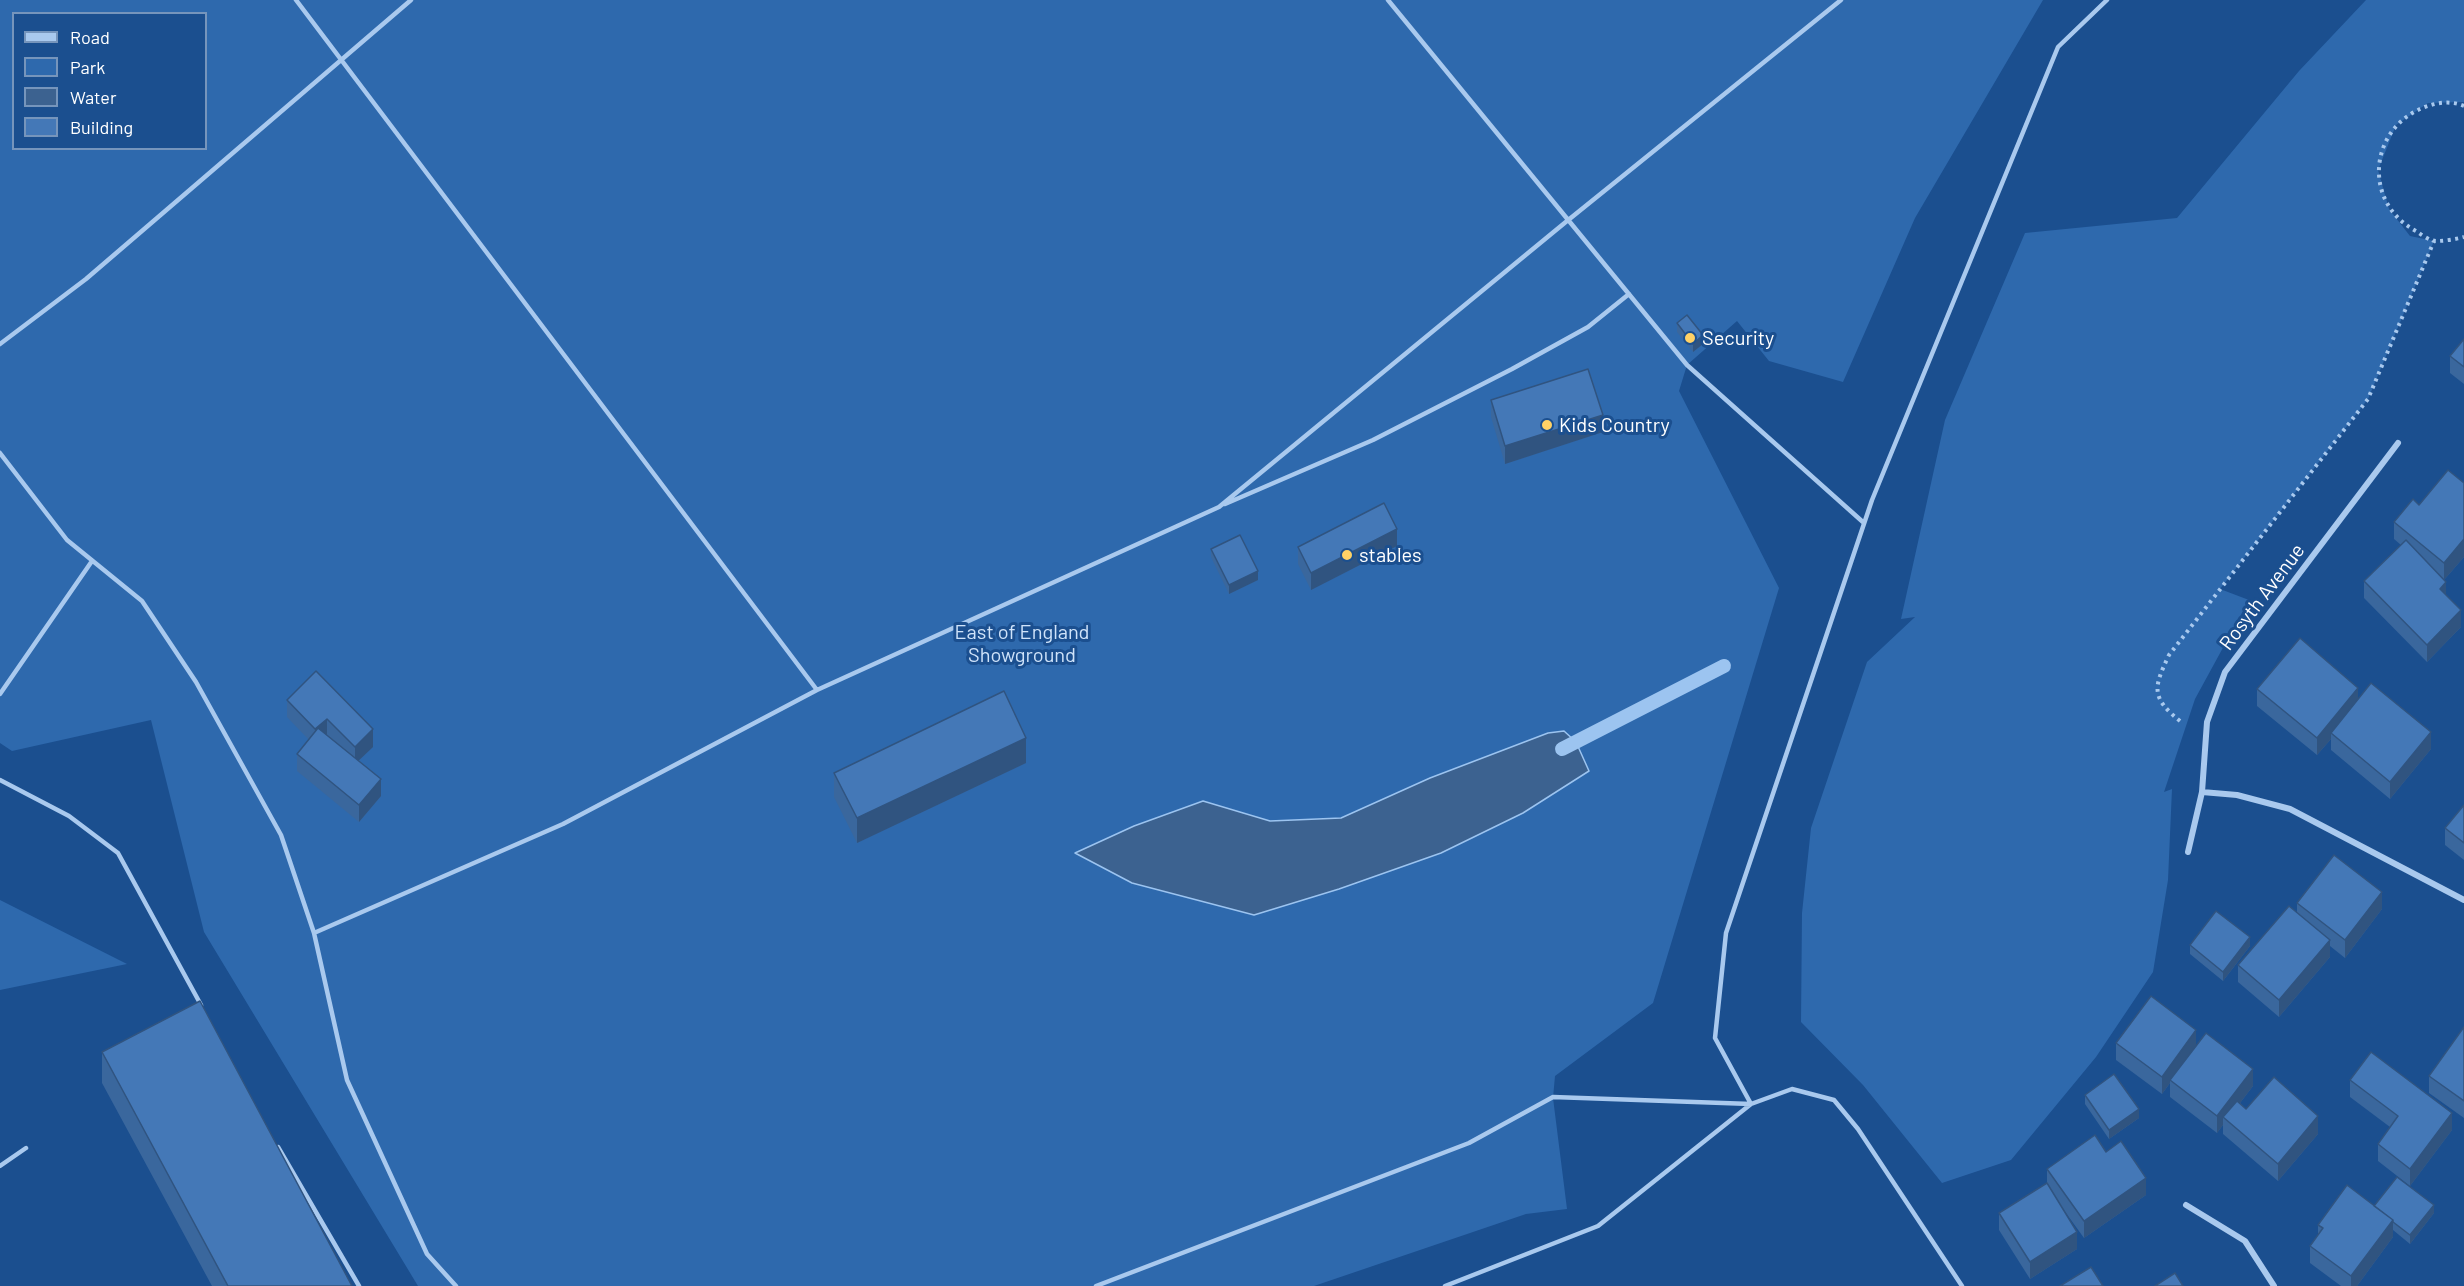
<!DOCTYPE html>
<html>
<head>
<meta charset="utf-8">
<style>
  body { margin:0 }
  #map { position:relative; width:2464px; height:1286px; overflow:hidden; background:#1b4f8f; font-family:Barlow,sans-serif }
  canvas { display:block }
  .legend { position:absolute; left:12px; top:12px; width:195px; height:138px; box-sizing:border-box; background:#1b4f8f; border:2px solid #7695bc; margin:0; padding:8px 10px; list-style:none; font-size:18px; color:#fff }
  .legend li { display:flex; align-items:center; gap:12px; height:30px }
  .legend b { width:30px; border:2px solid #7695bc }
</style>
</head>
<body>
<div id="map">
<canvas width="2464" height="1286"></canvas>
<ul class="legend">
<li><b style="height:8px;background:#a9c9ee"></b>Road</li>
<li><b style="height:16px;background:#2e69ad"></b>Park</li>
<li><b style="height:16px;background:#3c6290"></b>Water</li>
<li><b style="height:16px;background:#4478b7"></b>Building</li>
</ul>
</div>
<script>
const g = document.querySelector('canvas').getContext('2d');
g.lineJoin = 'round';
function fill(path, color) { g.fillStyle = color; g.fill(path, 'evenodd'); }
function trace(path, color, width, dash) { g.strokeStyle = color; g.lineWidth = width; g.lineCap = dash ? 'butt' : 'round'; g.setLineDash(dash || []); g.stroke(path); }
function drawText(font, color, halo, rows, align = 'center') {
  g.font = font + ' Barlow,sans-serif'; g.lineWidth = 6; g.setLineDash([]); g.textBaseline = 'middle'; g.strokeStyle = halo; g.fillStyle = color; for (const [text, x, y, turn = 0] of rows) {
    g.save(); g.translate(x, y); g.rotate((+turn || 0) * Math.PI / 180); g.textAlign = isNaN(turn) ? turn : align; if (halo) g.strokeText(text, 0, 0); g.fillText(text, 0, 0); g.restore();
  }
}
fill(new Path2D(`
  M0 0H2043L1915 218 1843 382 1769 361 1737 321 1687 365 1679 391 1779 588 1653 1003 1555 1076 1553 1098 1567 1209 1526 1214 1314 1286H418L204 932 151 720 12 751 0 743ZM14 14H206V148H14Z
  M2366 0H2464V102L2428 103 2396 125 2378 170 2389 209 2410 236 2434 241 2368 399 2220 589 2249 600 2195 699 2164 792 2172 789 2168 880 2153 972 2096 1057 2011 1160 1942 1183 1863 1085 1801 1022 1802 913 1811 828 1867 662 1915 617 1901 619 1945 420 2025 233 2177 218 2299 71Z
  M0 900 127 964 0 990Z`), '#2e69ad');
const water = new Path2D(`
  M1564 731 1576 742 1589 771 1523 813 1441 853 1339 889 1254 915 1132 883 1075 853 1134 826 1203 801 1270 821 1341 818 1430 778 1548 733Z`);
fill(water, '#3c6290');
trace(water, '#9cc4f0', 1.5);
trace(new Path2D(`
  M1562 749 1724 666`), '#9cc4f0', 14);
trace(new Path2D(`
  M2464 106C2453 101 2439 102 2428 106 2369 125 2361 202 2416 231 2422 235 2430 241 2436 241 2445 241 2456 239 2464 237
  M2180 721C2150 697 2154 687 2169 655L2368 399 2434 241`), '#a9c9ee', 4, [3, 4.5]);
trace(new Path2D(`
  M296 0 817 690
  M1388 0 1687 365 1864 523
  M0 344 86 279 411 0
  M0 453 67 540 142 601 196 682 281 835 314 933 347 1080 427 1254 456 1286
  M1225 504 1373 440 1512 369 1588 327 1629 294
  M0 694 92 561
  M0 780 69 816 118 853 201 1005
  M314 933 563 824 817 690 1219 507 1567 221 1841 0
  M278 1147 359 1286
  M0 1166 26 1148
  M1096 1286 1469 1143 1553 1097 1751 1104 1792 1089 1834 1100 1858 1129 1962 1286
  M1445 1286 1598 1226 1751 1104 1715 1038 1726 933 1872 500 2058 47 2107 0`), '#a9c9ee', 4.5);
trace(new Path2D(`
  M2202 792 2237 795 2290 809 2464 900
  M2188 852 2202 792 2207 722 2225 672 2398 443
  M2186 1205 2245 1241 2274 1286`), '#a9c9ee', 6);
fill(new Path2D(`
  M1677 323 1703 344 1693 352 1677 332Z
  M2464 339V384L2450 373V356Z
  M1491 400 1603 432 1505 464 1491 417Z
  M2464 483V557L2444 580 2446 595 2461 627 2427 662 2364 598V581L2401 545 2394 539V522L2419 505Z
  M1397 546 1311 590 1298 564V547Z
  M1211 549 1258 580 1229 594 1211 557Z
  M316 671 373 747 358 761 381 796 359 822 297 771V754L309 740 287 717V700Z
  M2257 689 2358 699 2431 749 2390 799 2331 750V739L2317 755 2257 706Z
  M1026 763 857 843 834 797V773Z
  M2464 805V860L2445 845V828Z
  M2297 903 2382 909 2345 958 2330 946V957L2279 1017 2238 982V965L2297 912Z
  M2190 945 2250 946 2223 981 2190 954Z
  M2464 1027V1118L2429 1093V1076Z
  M2116 1043 2196 1045 2253 1086 2240 1103 2246 1109 2318 1134 2278 1181 2223 1134V1125L2217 1133 2170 1097V1083L2162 1094 2116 1060Z
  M102 1052 352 1286H212L102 1083Z
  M2350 1080 2452 1130 2410 1186 2378 1161V1144L2390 1127 2350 1097Z
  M2085 1095 2139 1118 2109 1139 2085 1104Z
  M2106 1152 2146 1195 2084 1238 2063 1209 2077 1249 2030 1279 1999 1230V1213L2047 1184V1169Z
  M2434 1213 2410 1244 2393 1230V1237L2357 1286H2341L2310 1263V1246L2318 1235V1225Z`), '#3a679d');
fill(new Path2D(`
  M1703 335V344L1693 352V344Z
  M1603 415V432L1505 464V446Z
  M1397 529V546L1311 590V573Z
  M2464 539V557L2444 580V563Z
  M1258 571V580L1229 594V585Z
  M2446 582V599L2440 589Z
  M2461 610V627L2427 662V645Z
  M2358 688V705L2331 733V739L2317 755V738Z
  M327 719V736L315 746V729Z
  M373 729V747L355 764V747Z
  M2431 732V749L2390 799V782Z
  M1026 738V763L857 843V818Z
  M381 779V796L359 822V805Z
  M2382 892V909L2345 958V940Z
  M2250 937V946L2223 981V972Z
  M2330 940V957L2279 1017V1000Z
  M2196 1030V1047L2170 1080V1083L2162 1094V1077Z
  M2253 1069V1086L2227 1120 2223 1117V1125L2217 1133V1116Z
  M2139 1109V1118L2109 1139V1130Z
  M2452 1113V1130L2410 1186V1169Z
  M2318 1116V1134L2278 1181V1164Z
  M2146 1178V1195L2084 1238V1221Z
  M2434 1205V1213L2410 1244V1235Z
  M2393 1220V1237L2357 1286H2351V1276Z
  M2077 1232V1249L2030 1279V1262Z`), '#305480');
const building = new Path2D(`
  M1687 315 1703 335 1693 344 1677 323Z
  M2464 339V367L2450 356Z
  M1588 369 1603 415 1505 446 1491 400Z
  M2448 470 2464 483V539L2444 563 2394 522 2413 499 2419 505Z
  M1384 503 1397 529 1311 573 1298 547Z
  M1240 535 1258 571 1229 585 1211 549Z
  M2406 540 2446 582 2440 589 2461 610 2427 645 2364 581Z
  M2300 638 2358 688 2317 738 2257 689Z
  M316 671 373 729 355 747 327 719 315 729 287 700Z
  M2371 683 2431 732 2390 782 2331 733Z
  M1004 691 1026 738 857 818 834 773Z
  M318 728 381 779 359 805 297 754Z
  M2464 805V843L2445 828Z
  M2334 855 2382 892 2345 940 2297 903Z
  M2289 906 2330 940 2279 1000 2238 965Z
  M2216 911 2250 937 2223 972 2190 945Z
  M2151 996 2196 1030 2162 1077 2116 1043Z
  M200 1001 352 1286H228L102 1052Z
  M2464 1027V1101L2429 1076Z
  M2206 1033 2253 1069 2217 1116 2170 1080Z
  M2371 1052 2452 1113 2410 1169 2378 1144 2398 1116 2350 1080Z
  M2114 1074 2139 1109 2109 1130 2085 1095Z
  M2274 1077 2318 1116 2278 1164 2223 1117 2237 1101 2246 1109Z
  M2095 1135 2106 1152 2121 1141 2146 1178 2084 1221 2047 1169Z
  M2397 1177 2434 1205 2410 1235 2393 1222V1220L2374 1206Z
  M2047 1183 2077 1232 2030 1262 1999 1213Z
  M2347 1185 2393 1220 2351 1276 2310 1246 2323 1228 2318 1225Z
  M2091 1267 2103 1286H2060Z
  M2175 1273 2183 1286H2155Z`);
fill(building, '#4478b7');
trace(building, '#305480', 1.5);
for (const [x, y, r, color] of [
  [1690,338,6,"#ffd166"],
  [1547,425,6,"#ffd166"],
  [1347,555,6,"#ffd166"]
]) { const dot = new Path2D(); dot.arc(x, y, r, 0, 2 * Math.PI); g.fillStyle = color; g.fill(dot); trace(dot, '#1b4f8f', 2); }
drawText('20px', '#fff', '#1b4f8f', [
  ["Security",1702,338],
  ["Kids Country",1559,425],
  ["stables",1359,555]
], 'left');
drawText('20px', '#fff', '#1b4f8f', [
  ["Rosyth Avenue",2262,597,-53]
]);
drawText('20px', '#cfe3fa', '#1b4f8f', [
  ["East of England",1022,632],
  ["Showground",1022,655]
]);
</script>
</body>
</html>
